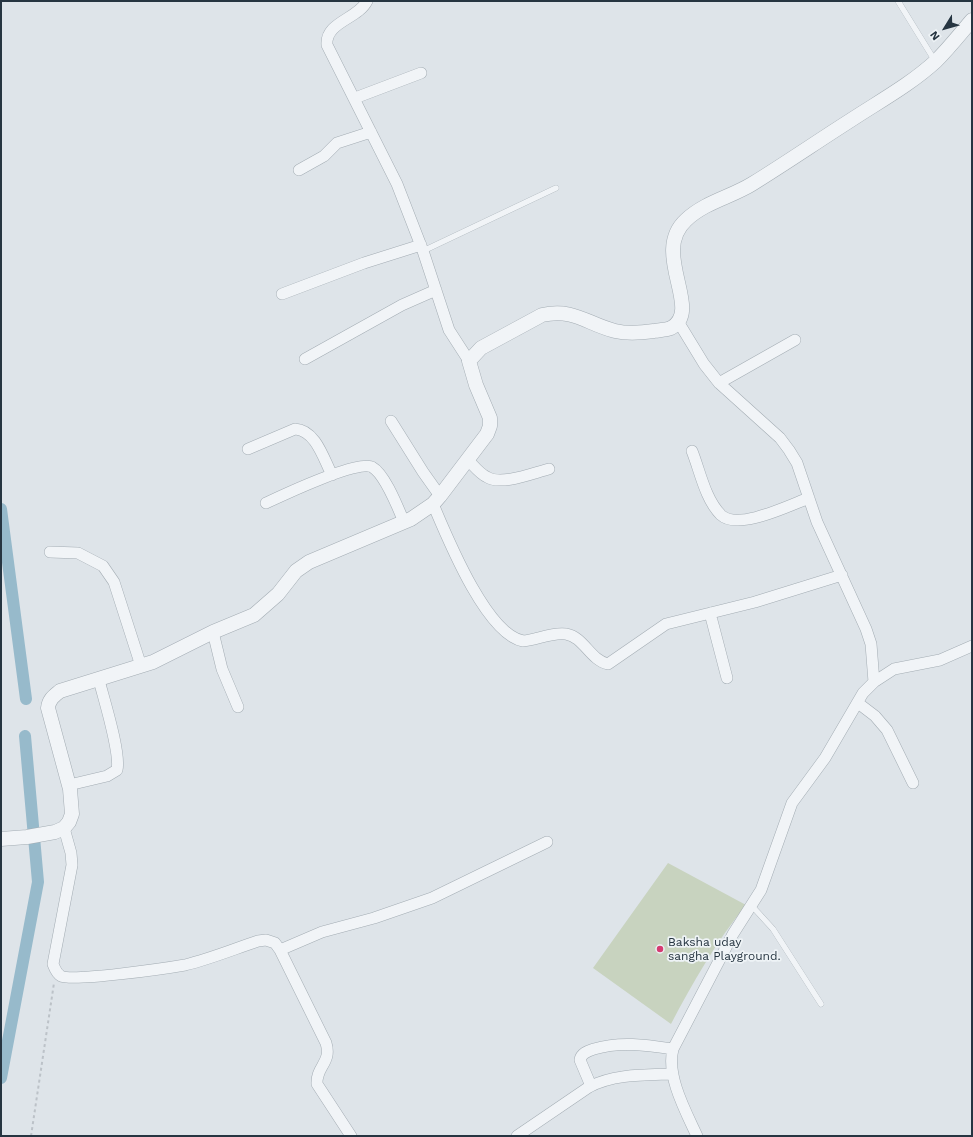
<!DOCTYPE html>
<html>
<head>
<meta charset="utf-8">
<style>
  body { margin:0 }
  #map { position:relative; width:973px; height:1137px; overflow:hidden; background:#dee4e9; font-family:"Work Sans",sans-serif }
  canvas { display:block }
  .frame { position:absolute; inset:0; border:2px solid #263541; pointer-events:none }
  .north { position:absolute; left:925px; top:8px; width:40px; height:40px; -webkit-text-stroke:3px #eef3f6; paint-order:stroke; rotate:233deg; font-size:11px; font-weight:700; line-height:16px; text-align:center; color:#263541 }
  .north::after { content:''; display:block; margin:auto; width:14px; height:18px; background:#263541; clip-path:polygon(50% 0,100% 100%,50% 72%,0 100%) }
</style>
</head>
<body>
<div id="map">
<canvas width="973" height="1137"></canvas>
<div class="frame"></div>
<div class="north">N</div>
</div>
<script>
const g = document.querySelector('canvas').getContext('2d');
g.lineJoin = 'round';
function fill(path, color) { g.fillStyle = color; g.fill(path, 'evenodd'); }
function trace(path, color, width, dash) { g.strokeStyle = color; g.lineWidth = width; g.lineCap = dash ? 'butt' : 'round'; g.setLineDash(dash || []); g.stroke(path); }
function drawText(font, color, halo, rows, align = 'center') {
  g.font = font + ' "Work Sans",sans-serif'; g.lineWidth = 3.5; g.setLineDash([]); g.textBaseline = 'middle'; g.strokeStyle = halo; g.fillStyle = color; for (const [text, x, y, turn = 0] of rows) {
    g.save(); g.translate(x, y); g.rotate((+turn || 0) * Math.PI / 180); g.textAlign = isNaN(turn) ? turn : align; if (halo) g.strokeText(text, 0, 0); g.fillText(text, 0, 0); g.restore();
  }
}
fill(new Path2D(`
  M668 863 746 905C716 942 693 982 671 1024L593 968Z`), '#c8d3bf');
trace(new Path2D(`
  M1 509 26 699
  M1 1078 38 882 25 736`), '#97bacb', 12);
const service = new Path2D(`
  M898 1 935 61
  M423 251 556 188
  M752 906 773 929 821 1004`);
const minor = new Path2D(`
  M367 1C358 19 325 22 327 45L397 184 423 251 449 330 469 361
  M355 98 421 73
  M299 170 324 156 337 143 371 132
  M282 294 364 263 421 245
  M679 323 704 364 719 383 780 438 789 450 797 463 817 522 866 629 871 644 874 682
  M305 359 402 305 436 290
  M719 383 795 340
  M391 421 423 472 440 496
  M248 449 295 429C316 430 324 460 332 475
  M692 451C700 471 705 499 721 515 738 531 790 505 809 498
  M468 460C474 466 480 474 487 477 501 486 533 473 549 469
  M266 503C283 495 359 459 372 467 385 474 398 508 404 522
  M433 504C447 537 486 634 523 641 537 640 551 632 566 634 584 637 590 660 608 664L666 624 755 602 842 575
  M50 552 78 553 103 566 114 582 141 666
  M710 613 727 678
  M213 632 222 669 238 707
  M858 703 875 716 887 730 913 783
  M69 785 107 776 117 770C121 753 104 700 99 680
  M64 828 71 853 72 865 53 964C55 969 56 973 61 976 72 982 168 968 185 965 210 959 234 949 258 941L266 940 275 943 280 950 326 1043C332 1063 316 1066 317 1084L351 1136
  M280 950 322 932 374 918 432 898 547 842
  M591 1086 580 1060C581 1053 588 1051 594 1049 620 1041 646 1045 673 1049
  M517 1136 589 1087C614 1074 644 1075 672 1074
  M697 1136C686 1112 666 1076 673 1049L733 934 761 890 792 803 825 758 863 693 874 682 894 669 940 660 972 646`);
const tertiary = new Path2D(`
  M1 839 27 837 55 832 64 828 69 822 72 814 70 789 48 708C49 699 54 696 60 691L153 662 213 632 254 615 278 594 296 571 309 562 411 519 433 504 440 496 487 434 490 426V418L476 385 469 361 481 348 542 315C574 308 587 324 615 331 628 334 640 333 654 331 659 330 666 330 671 328 704 310 650 253 686 220 705 202 731 197 752 184 786 163 818 141 851 120 880 101 911 84 936 61 949 48 960 34 972 20`);
trace(service, '#a3acb3', 6);
trace(minor, '#a3acb3', 12);
trace(tertiary, '#a3acb3', 15);
trace(new Path2D(`
  M31 1136 54 983`), '#bcc2c8', 2, [3, 3]);
trace(service, '#f1f4f7', 5.5);
trace(minor, '#f1f4f7', 11);
trace(tertiary, '#f1f4f7', 14);
for (const [x, y, r, color] of [
  [660,949,4,"#d63b71"]
]) { const dot = new Path2D(); dot.arc(x, y, r, 0, 2 * Math.PI); g.fillStyle = color; g.fill(dot); trace(dot, '#eef3f6', 1.5); }
drawText('12px', '#263541', '#eef3f6', [
  ["Baksha uday",668,942],
  ["sangha Playground.",668,956]
], 'left');
</script>
</body>
</html>
